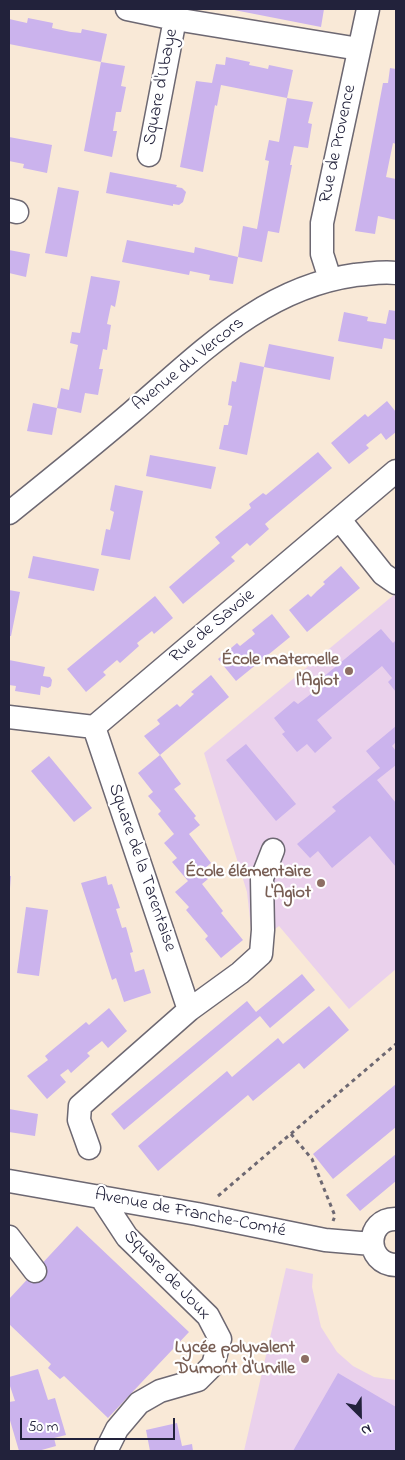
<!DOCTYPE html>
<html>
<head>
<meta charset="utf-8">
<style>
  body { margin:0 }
  #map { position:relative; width:405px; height:1460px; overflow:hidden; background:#f9e9d7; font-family:"Indie Flower",sans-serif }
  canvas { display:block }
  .frame { position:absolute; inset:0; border:10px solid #22223b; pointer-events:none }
  .north { position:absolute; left:335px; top:1390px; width:50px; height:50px; -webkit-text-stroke:4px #fff; paint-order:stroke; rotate:157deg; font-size:14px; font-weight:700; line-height:20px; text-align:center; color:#22223b }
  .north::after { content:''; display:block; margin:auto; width:18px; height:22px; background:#22223b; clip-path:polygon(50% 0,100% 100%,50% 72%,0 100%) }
  .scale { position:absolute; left:20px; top:1418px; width:155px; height:22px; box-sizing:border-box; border:2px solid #22223b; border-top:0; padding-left:6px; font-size:15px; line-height:18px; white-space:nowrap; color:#22223b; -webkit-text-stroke:4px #fff; paint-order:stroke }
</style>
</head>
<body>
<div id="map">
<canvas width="405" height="1460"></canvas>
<div class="frame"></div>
<div class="north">N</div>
<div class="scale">50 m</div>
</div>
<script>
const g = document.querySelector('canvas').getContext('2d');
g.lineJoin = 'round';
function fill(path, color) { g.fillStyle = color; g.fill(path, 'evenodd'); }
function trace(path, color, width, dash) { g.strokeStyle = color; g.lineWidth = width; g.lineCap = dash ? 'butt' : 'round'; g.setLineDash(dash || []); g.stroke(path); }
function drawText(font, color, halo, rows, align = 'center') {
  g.font = font + ' "Indie Flower",sans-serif'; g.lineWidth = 4.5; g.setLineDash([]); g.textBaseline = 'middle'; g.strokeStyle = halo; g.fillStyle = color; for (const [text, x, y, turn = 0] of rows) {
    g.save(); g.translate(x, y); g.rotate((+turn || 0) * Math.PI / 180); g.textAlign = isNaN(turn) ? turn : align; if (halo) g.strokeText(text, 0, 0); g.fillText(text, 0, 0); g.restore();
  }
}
fill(new Path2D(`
  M395 594 396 969 349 1009 279 926 253 946 247 892 204 753Z
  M286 1268 313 1274 312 1287 321 1327 337 1352 353 1366 374 1377 396 1380V1451H244Z`), '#ead1ec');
fill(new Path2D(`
  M229 9H324L321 27Z
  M28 18 53 23 52 28 71 32 81 33 82 29 107 34 101 62 9 44V19L27 23Z
  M226 57 250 62 249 65 259 67 268 69 269 65 293 70 287 98 221 85 217 106 215 105 203 172 180 167 196 81 212 83 216 64 225 65Z
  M101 62 125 66 121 86 126 87 121 112H116L113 131H117L112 157 84 151Z
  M390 68 396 69V144L393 143 386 177 396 179V220L378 216 375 234 355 231 383 83H388Z
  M287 98 313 102 308 123 312 124 308 148 294 146 290 165H292L279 233 268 231 262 262 238 257 243 226 257 229 269 161 265 160 269 140 279 142Z
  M9 137 52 145 47 173 23 168 24 164 9 161Z
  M110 172 177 185 176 187 182 188 186 192 183 202 179 205 173 204V206L106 193Z
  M58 187 79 191 67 257 45 253Z
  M127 240 194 253 195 247 238 257 233 284 209 280 210 275 190 271 189 275 122 262Z
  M9 250 30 254 26 277 9 273Z
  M91 276 120 281 115 307 111 305 107 324 111 325 107 350 103 349 99 369H103L98 395 85 393 81 413 57 408 61 388 69 390 78 345 70 343 72 332 80 333Z
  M389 310 396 311V340L384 338 382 349 338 341 344 312 368 317 367 321 386 324Z
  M269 344 334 357 330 380 264 367Z
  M240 362 264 367 247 455 219 449 224 425H228L232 406 228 405 232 381 236 382Z
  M387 401 396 412V432L386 440 381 433 366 445 369 448 349 464 331 443 365 414 368 417Z
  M33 403 57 408 52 435 27 431Z
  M318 452 332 468 265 524 269 529 250 546 247 543 231 557 235 561 183 604 169 587 220 543 215 537 251 508 249 504 263 493 266 495Z
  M150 455 216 467 211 489 146 476Z
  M115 485 143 491 130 560 101 555 106 529 110 530 114 512 110 510Z
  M33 556 99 569 94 591 28 578Z
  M341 566 360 588 307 632 289 610 308 594 311 597 317 591 325 584 323 582Z
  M9 590 20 592 11 636H9Z
  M155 596 173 618 154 634 152 631 137 643 139 646 120 663 117 660 103 672 106 675 86 692 67 669Z
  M272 614 290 637 236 681 218 659 237 643 240 646 255 634 252 630Z
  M381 629 393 643 396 640V692L388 682 392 678 382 666 317 720 332 738 315 753 307 744 297 752 282 734 285 732 274 718 294 701 298 704 320 687 316 683Z
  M9 660 45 667 43 676 50 677 52 680 51 686 48 688 41 686 40 695 15 691 16 686 9 685Z
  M211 675 229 697 160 755 144 736 160 724 157 720 177 704 180 707 194 694 191 692Z
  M396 726V742L392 746 396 751V765L377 780 396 803V867L370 836 332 868 318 851 310 858 297 844 336 811 332 807 380 768 366 751Z
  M246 744 296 804 276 821 226 760Z
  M160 755 181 784 174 789 196 816 194 818 200 825 189 834 211 863 202 871 208 879 202 884 223 911 221 913 243 940 221 958 205 939 208 936 186 910 189 907 175 892 188 881 172 862 177 858 164 843 174 834 158 814 161 811 148 796 153 792 138 773Z
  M49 756 92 808 74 822 31 771Z
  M9 876H11L10 888H9Z
  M106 876 108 885 112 884 120 908 116 909 122 928 126 927 133 952 130 953 135 972 144 969 151 993 124 1002 116 978 112 980 81 883Z
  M26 907 48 910 39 976 17 973Z
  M302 974 315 990 270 1028 260 1016 124 1130 111 1114 247 1001 256 1012Z
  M329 1006 349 1030 304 1069 299 1063 253 1101 248 1095 158 1171 138 1146 227 1071 232 1077 278 1038 283 1044Z
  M109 1008 127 1031 108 1048 102 1041 87 1053 90 1056 71 1073 68 1069 60 1075 66 1082 47 1099 27 1076 48 1060 45 1056 52 1050 86 1022 89 1025Z
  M396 1084V1127L333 1179 313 1154Z
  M9 1109 38 1114 35 1136 9 1132Z
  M396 1154V1181L360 1211 346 1195Z
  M77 1226 189 1332 108 1418 64 1376 60 1379 48 1368 51 1364 9 1324V1299Z
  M38 1369 48 1400 55 1398 66 1435 54 1438 56 1446 38 1451H19L9 1417V1402L15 1401 9 1383V1377Z
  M338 1373 396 1407V1451H293Z
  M177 1423 182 1446 192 1444 193 1451H150L146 1430Z`), '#cbb3ed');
const minor = new Path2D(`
  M127 9 175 19 359 49
  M149 155 175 19
  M9 210 17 212
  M330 279 322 254V223L368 9
  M9 513C50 480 91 447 132 412 200 354 262 288 355 275 369 274 382 271 396 273
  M340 520 383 574 396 583
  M9 717 94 727 396 471
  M94 727 189 1010 240 973 261 954 263 930 262 878 273 850
  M89 1148 79 1120 80 1106 189 1010
  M9 1181 197 1214 325 1240 372 1244
  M100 1196 127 1237 208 1316 220 1339 213 1365 198 1380 160 1391 139 1403 117 1429 106 1451
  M396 1219C365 1218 364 1264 396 1265
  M9 1237 35 1271`);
trace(minor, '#6d6872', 25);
trace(new Path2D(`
  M291 1134 312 1159 335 1216 333 1221
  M218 1196 396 1044`), '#6d6872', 3, [4, 4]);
trace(minor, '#fff', 22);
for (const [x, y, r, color] of [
  [349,671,5,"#8d6e63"],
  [321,883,5,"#8d6e63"],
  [305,1359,5,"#8d6e63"]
]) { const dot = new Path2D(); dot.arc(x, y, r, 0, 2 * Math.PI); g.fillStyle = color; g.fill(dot); trace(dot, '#fff', 2); }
drawText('18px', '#22223b', '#fff', [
  ["Square d'Ubaye",162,87,-79],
  ["Rue de Provence",339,144,-78],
  ["Avenue du Vercors",189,365,-39],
  ["Rue de Savoie",213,627,-40],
  ["Square de la Tarentaise",141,868,71],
  ["Avenue de Franche-Comté",190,1214,11],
  ["Square de Joux",166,1276,46]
]);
drawText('bold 18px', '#785e54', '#fff', [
  ["École maternelle",339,661],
  ["l'Agiot",339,682],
  ["École élémentaire",311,873],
  ["L'Agiot",311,894],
  ["Lycée polyvalent",295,1349],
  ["Dumont d'Urville",295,1370]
], 'right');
</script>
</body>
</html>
